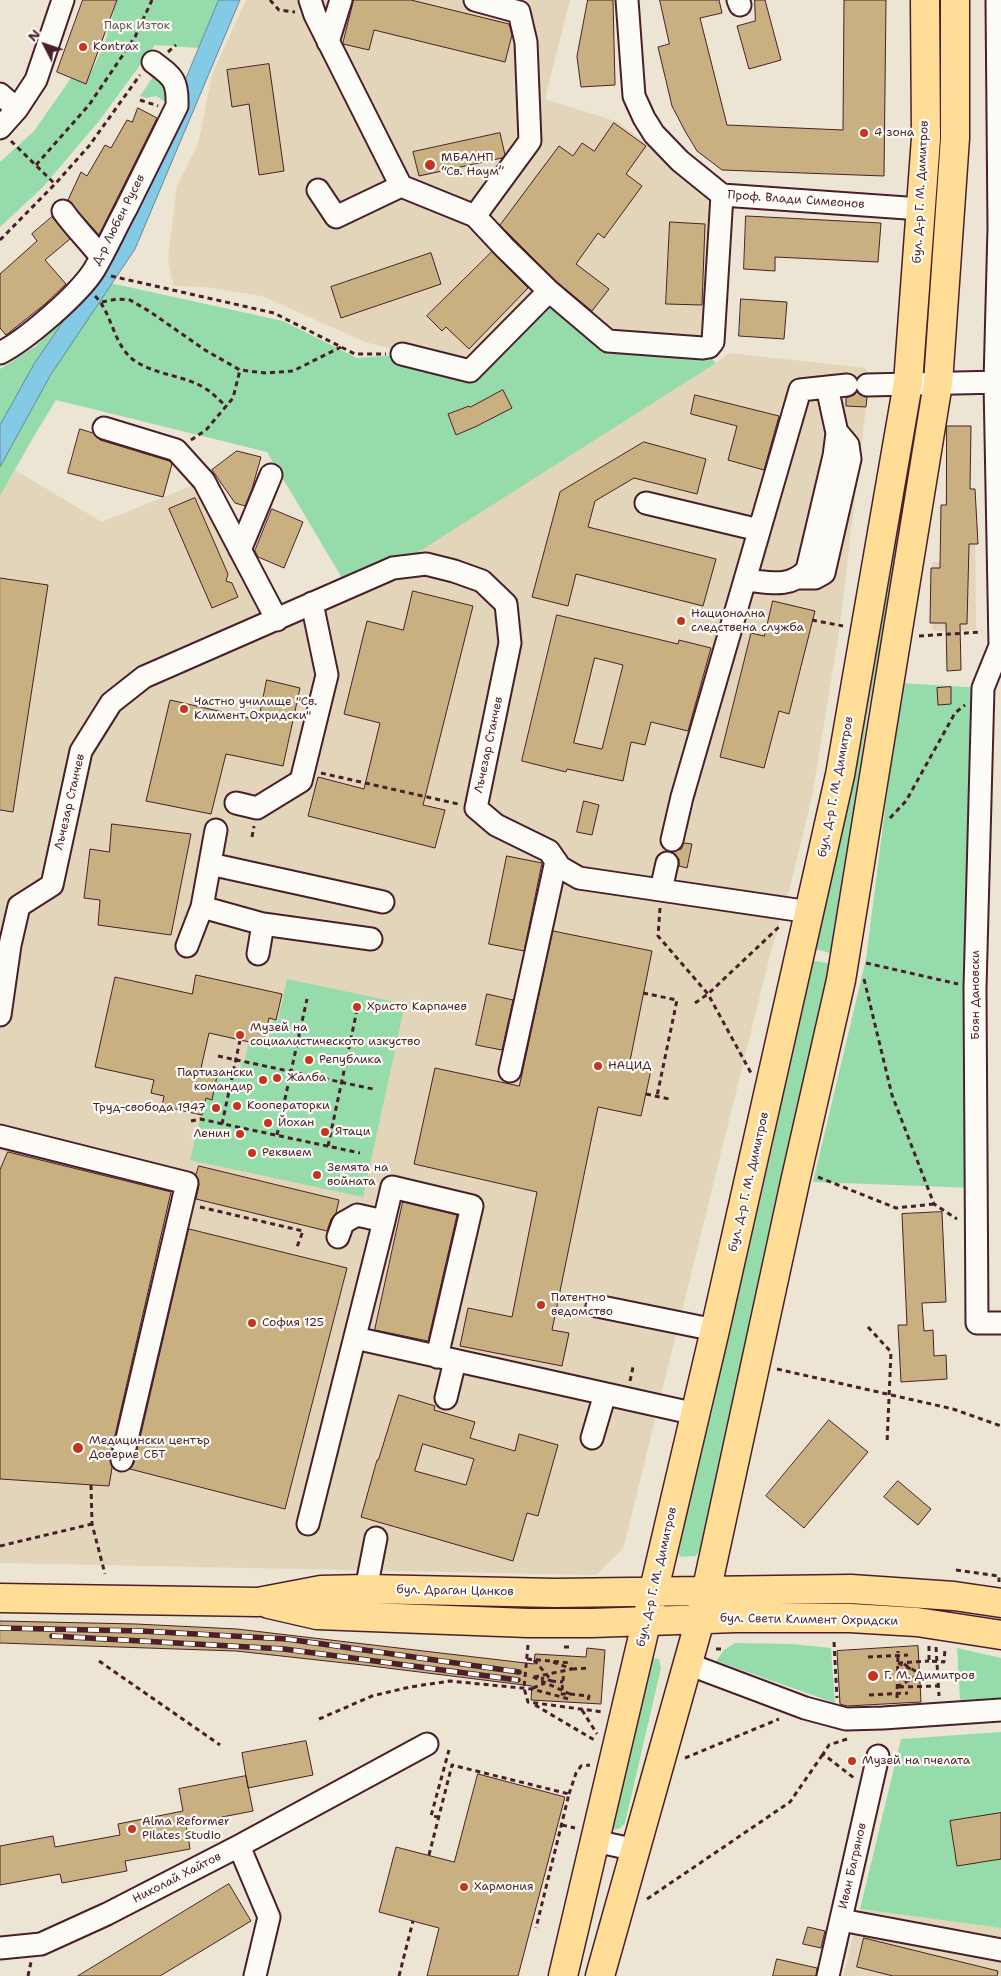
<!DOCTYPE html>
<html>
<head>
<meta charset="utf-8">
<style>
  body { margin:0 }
  #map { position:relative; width:1001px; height:1976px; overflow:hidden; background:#ede5d3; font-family:"Shantell Sans",sans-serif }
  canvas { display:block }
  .north { position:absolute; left:20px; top:20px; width:50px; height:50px; -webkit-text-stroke:4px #fdfcf7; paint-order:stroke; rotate:311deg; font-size:14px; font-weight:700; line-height:20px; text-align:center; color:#4a1f2b }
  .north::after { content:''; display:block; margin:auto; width:18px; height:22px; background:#4a1f2b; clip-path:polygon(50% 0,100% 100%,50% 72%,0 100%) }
</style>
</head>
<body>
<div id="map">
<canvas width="1001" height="1976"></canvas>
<div class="north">N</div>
</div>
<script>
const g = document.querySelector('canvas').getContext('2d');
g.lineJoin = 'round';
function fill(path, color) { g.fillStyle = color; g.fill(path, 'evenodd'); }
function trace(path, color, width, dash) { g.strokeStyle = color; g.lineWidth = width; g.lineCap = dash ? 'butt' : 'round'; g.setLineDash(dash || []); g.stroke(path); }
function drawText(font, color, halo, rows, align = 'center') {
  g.font = font + ' "Shantell Sans",sans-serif'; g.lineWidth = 4.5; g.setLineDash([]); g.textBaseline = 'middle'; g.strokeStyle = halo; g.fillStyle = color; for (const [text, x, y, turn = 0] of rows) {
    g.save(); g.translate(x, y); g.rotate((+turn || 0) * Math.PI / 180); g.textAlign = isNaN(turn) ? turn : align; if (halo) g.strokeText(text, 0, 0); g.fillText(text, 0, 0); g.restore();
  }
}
fill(new Path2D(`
  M246 0H570L545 99 618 122 714 197 708 343 467 368 365 342 262 296 205 287 173 286 168 259 177 185 198 145 212 75Z
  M729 353 865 368 868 373 866 407 840 625 813 792 790 888 769 959 623 1549 596 1575 0 1563V496L15 470 102 522 204 481 278 620 716 363Z
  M940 506H975L976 630 933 631 932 562H941Z
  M860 1909 1001 1928V1976H843Z`), '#e2d5ba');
fill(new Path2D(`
  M117 0H219L199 48 155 45 99 121 43 187 0 227V162L34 131 71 78 86 83 104 45Z
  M163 76 169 104 156 96 146 98 140 96 153 77Z
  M101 281 283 321 357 358 396 355 470 375 548 299 602 344 704 350 716 363 393 568 348 588 267 452 56 400 34 436 0 496V369L36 346Z
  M897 526V557L867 717 834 954 808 947Z
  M901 683 983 688 976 1188 813 1182 866 959Z
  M805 959 832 964 745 1359 700 1549 696 1556 680 1557 678 1552 716 1378 735 1307 774 1139 776 1096Z
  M287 979 405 1004 363 1197 190 1160 201 1115H203L206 1098 211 1099 218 1071 239 1075 242 1061 245 1062 248 1044 266 1048 273 1020 278 1021Z
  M735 1643 792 1644 831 1648 835 1703 716 1661 724 1650Z
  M957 1648 1001 1658V1698L960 1700Z
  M648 1658 659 1659 661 1668 625 1823 620 1828 614 1830 611 1825Z
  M1001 1732V1928L860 1909 901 1739Z`), '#96dcaa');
const water = new Path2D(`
  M219 0H240L135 249 50 376 0 467V425L34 364 118 241Z`);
fill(water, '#83cae4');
trace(water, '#6c869a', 1);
const building = new Path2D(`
  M83 0H117L86 84 57 72Z
  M354 0H411L509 24 512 35 505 62 374 30 369 50 343 44Z
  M588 0H613L615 85 581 87 577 57Z
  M660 0H719L722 13 700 18 727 125 843 130 844 0H886L884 176 722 170 697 151 685 131 672 106 658 47 669 44Z
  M755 0H765L781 60 749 69 737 26 755 21Z
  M269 64 284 171 259 175 249 104 232 107 227 70Z
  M138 108 157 118 99 235 68 200 81 172 87 176 105 145 111 148 127 120 132 122Z
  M614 123 646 146 626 174 642 186 604 238 598 233 576 264 609 289 592 311 557 282 500 225 559 146 573 156 582 143 594 151Z
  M500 133 505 155 502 158 419 176 413 152Z
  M746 216 881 223 878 262 775 257V271L744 269Z
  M52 217 70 239 45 260 66 284 45 304 6 335 0 328V274L37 241 32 234Z
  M670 222 705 224 702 305 666 304Z
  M492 252 528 288 469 349 446 327 442 331 427 316Z
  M431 253 441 284 341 318 331 287Z
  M741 299 787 302 784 339 739 336Z
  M503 390 512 408 477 426 456 435 448 414 469 406 470 407Z
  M857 392 867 397 866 407 846 406V398L854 395Z
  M695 395 779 416 764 470 728 460 737 426 691 414Z
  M947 426H971L970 489H975L978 544H969L967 624H960L961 670 947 671 946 623H930L931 568H940L941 505H946Z
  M80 429 93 433 100 440 169 461 172 464 163 497 68 473Z
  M644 442 706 459 697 494 634 478 595 501 588 527 716 559 703 606 576 574 568 606 532 597 560 492Z
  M237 451 261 457 252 489 245 506 235 503 212 470Z
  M195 498 228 574 226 581 232 583 238 597 212 608 169 509Z
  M272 509 303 522 284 568 258 557 255 551Z
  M0 578 48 585 13 812 0 810Z
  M413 591 473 606 423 805 445 810 435 848 308 816 318 777 364 789 380 723 344 714 367 621 403 630Z
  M773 601 815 611 789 714 779 711 764 768 720 757 751 633 764 636Z
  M557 615 678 644 679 640 711 648 688 731 651 722 645 745 631 742 623 781 567 769 566 772 522 761ZM595 658 623 665 602 749 574 743Z
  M267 680 300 688 283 766 226 754 211 814 146 801 170 700 258 720Z
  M951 687V704L938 705 937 688Z
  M584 801 599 805 592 835 577 832Z
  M112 824 191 834 171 935 98 925 100 900 84 898 90 849 109 852Z
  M684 843 692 844 687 868 679 866V859L672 852 681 849Z
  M507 856 542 863 524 951 489 944Z
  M553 931 652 951 629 1066 651 1070 641 1116 598 1107 552 1330 569 1333 562 1366 460 1346 468 1308 512 1317 537 1192 414 1164 435 1068 519 1086Z
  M196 975 282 994 276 1020 269 1018 263 1045 209 1033 201 1068 218 1071 212 1100 206 1098 202 1115 162 1106 164 1096 151 1093 154 1080 95 1067 115 977 192 994Z
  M487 994 513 1000 502 1050 476 1045Z
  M8 1152 171 1192 110 1457 112 1468 109 1486 0 1479V1170Z
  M199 1166 339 1200 336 1213 331 1219 327 1231 196 1199 199 1185 196 1175Z
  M403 1202 457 1215 428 1341 375 1330Z
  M942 1212 946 1302 922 1303 924 1331 933 1330 934 1356 946 1355 947 1379 901 1382 898 1325H907L902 1214Z
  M189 1229 347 1268 285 1509 130 1469 134 1463Z
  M399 1395 435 1406 434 1410 475 1422 470 1438 515 1451 519 1434 558 1445 538 1516 527 1513 513 1561 361 1517 377 1460H378ZM423 1444 474 1459 466 1485 415 1471Z
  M829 1420 868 1452 804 1528 766 1496Z
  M898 1481 931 1509 918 1525 884 1497Z
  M0 1621 136 1624 237 1629 534 1664 535 1654 586 1657 587 1648 605 1650 601 1704 531 1700 532 1686 363 1665 236 1651 0 1643Z
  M918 1646 921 1702 847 1706 840 1704 837 1651Z
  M306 1741 313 1775 248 1788 242 1753Z
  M478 1774 565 1797 518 1976H427L439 1928 379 1912 396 1847 454 1862Z
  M246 1776 253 1811 186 1824 190 1849 125 1861 127 1871 62 1883 60 1874 0 1885V1846L53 1836 55 1847 120 1835 118 1824 183 1811 179 1789Z
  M1001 1813V1859L957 1866 950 1821Z
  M229 1884 251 1921 160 1976H78Z
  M808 1927 825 1931 821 1948 803 1944Z
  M864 1938 998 1971 997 1976H893L857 1967Z
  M777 1959 817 1968 816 1976H773Z`);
fill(building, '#c9b080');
trace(building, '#4a1f2b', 1);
const minor = new Path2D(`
  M310 0 315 15 401 186 336 217 318 190
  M475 0 519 12 526 42 530 141 475 216 504 247 549 291 608 341 703 348 709 347 713 342 722 195
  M627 0 634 96 644 118 654 134 680 161 722 195 921 209
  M738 0 740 5
  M997 0 999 228 995 382 1000 646 983 688 975 988 977 1323H1001
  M328 42 341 0
  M0 94 17 109
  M0 128 17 109 36 80 63 0
  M401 186 475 216
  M63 211C74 227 89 241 101 257
  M0 353C26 340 79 294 94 270 106 250 115 229 126 209 143 174 160 140 177 106 178 80 173 77 153 62
  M402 354 470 371 549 291
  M867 385 1001 382
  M104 428 176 450 204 481 277 620
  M646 503 759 530
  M240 550 271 475
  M800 578H815L824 573 850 459 848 445 838 433
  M745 580C769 582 789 589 807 570L834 456 837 433 827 387
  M236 803 257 808 301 781 327 675 312 603
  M216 830 202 907 263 924 371 939
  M672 840 682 797 800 390 847 385
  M210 864 383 902
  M661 890 667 863
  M187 946 202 907
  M258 954 263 924
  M0 1015 10 945 19 906 52 885 81 751 111 703 144 677 393 568 426 564 454 571 482 581 506 604 510 643 476 808 496 825 549 851 560 867 579 878 810 912
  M510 1071 556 861
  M0 1136 187 1183 122 1460
  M384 1221 392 1187 472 1206 437 1357
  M597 1306 715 1330
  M355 1338 696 1414
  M446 1398 455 1361
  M592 1438 605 1394
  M308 1524 384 1221 357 1215 343 1223 338 1237
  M366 1589 376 1538
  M688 1664 805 1708 846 1719 883 1718 1001 1710
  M595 1841 636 1850
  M239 1846 269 1917 255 1976
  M841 1920 1001 1950
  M0 1948 41 1944 107 1914 239 1846 427 1744
  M828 1976 878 1756`);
const major = new Path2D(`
  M0 1598 258 1602 321 1590 366 1589 556 1593 851 1589 954 1596 1001 1603
  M269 1604 317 1615 528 1623H592L736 1618H850L917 1622 1001 1635
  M563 1976 715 1330 840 775 908 383 926 138 925 0
  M600 1976 700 1620 795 1182 841 980 938 383 955 138V0`);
trace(minor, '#4a1f2b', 25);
trace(major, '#4a1f2b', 31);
trace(new Path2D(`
  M270 0 279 10 295 12
  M168 52 176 45
  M140 100 158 106
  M11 141 55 184
  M36 165 89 105 135 37 152 0
  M0 240 55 184 89 146 140 75
  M111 276 274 313 355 354H386
  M95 296C113 314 113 346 135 361 156 375 182 375 203 387 212 392 219 400 227 407
  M102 302 117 299 130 300 149 311 205 350 240 370 266 373 293 371 341 347
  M191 440 206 430 233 398 240 370
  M812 620 843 626
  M919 636 982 632
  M321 773 458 804
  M890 818 906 801 955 713 965 705
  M252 837 254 826
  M660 908 658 936 708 994 751 1073
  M866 963 958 984
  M864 979 892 1095 934 1204 957 1219
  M643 993 677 1000 657 1096
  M695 1003 708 994 780 926
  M218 1056 373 1089
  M646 1094 669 1099
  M191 1121 200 1119 360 1153
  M222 1124 240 1040
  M277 1135 307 999
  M328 1146 357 1010
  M818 1177 896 1208 934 1204
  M200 1207 303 1231 297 1247
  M868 1327 891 1352 887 1444
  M777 1369 953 1409 1001 1426
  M630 1381 633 1367
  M91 1485 92 1524 105 1574
  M0 1546 92 1524
  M956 1570 999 1576V1582
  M834 1642 837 1698
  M528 1645 524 1688 528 1702 603 1712
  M929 1646V1661L944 1662 945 1649
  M564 1647H573
  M936 1647 939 1696
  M716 1649H722
  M868 1657 908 1655
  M527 1659 572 1663
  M534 1660 552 1681 541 1678
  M99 1661 220 1745
  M898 1663 929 1661
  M898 1663 913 1670
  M904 1664 920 1674
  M572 1669 589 1668
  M533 1677 570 1694H557
  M534 1677 572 1669 553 1662
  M551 1681 563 1682
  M897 1687 920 1674H938
  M899 1687 938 1686
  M533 1688 545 1683
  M562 1690 564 1670
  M570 1694 589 1696 588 1700
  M869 1695 908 1693
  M897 1698 898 1651
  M535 1705 596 1741
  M582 1710 597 1734
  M319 1719 372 1696 410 1687 450 1681 532 1689 569 1699
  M847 1739 829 1745 823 1754 854 1778
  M685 1758 779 1719
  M569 1794 576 1773 581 1766 590 1765
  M439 1817 431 1816 449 1750
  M562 1825 575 1828
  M429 1855 452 1765 569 1794 536 1928
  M647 1899 790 1802 823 1754
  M28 1976 31 1962
  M399 1976 413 1921`), '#4a1f2b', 3, [5, 4]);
trace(minor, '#fdfcf7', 21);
trace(major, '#ffdd96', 28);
const rail = new Path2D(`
  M0 1628 141 1631 287 1639 519 1672
  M52 1636 284 1649 518 1680`);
trace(rail, '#4a1f2b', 5.5);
trace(rail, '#fdfcf7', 4, [11]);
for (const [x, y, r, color] of [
  [83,47,5,"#c8321e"],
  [864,133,5,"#c8321e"],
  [430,165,6,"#c8321e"],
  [681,621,5,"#c8321e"],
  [184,709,5,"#c8321e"],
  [357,1007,5,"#c8321e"],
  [240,1035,5,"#c8321e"],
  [309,1060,5,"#c8321e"],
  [598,1066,5,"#c8321e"],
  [277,1078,5,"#c8321e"],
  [263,1080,5,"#c8321e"],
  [237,1106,5,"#c8321e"],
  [216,1108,5,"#c8321e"],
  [268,1123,5,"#c8321e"],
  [325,1132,5,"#c8321e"],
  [240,1134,5,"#c8321e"],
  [252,1153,5,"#c8321e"],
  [317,1175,5,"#c8321e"],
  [541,1305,5,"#c8321e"],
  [252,1323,5,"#c8321e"],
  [78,1448,6,"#c8321e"],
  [873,1676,6,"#c8321e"],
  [852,1761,5,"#c8321e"],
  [132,1829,5,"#c8321e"],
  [464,1887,5,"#c8321e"]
]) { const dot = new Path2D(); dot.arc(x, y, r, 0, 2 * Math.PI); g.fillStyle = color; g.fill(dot); trace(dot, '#fdfcf7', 2); }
drawText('12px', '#615851', '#fdfcf7', [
  ["Парк Изток",137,26]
]);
drawText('12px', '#4a1f2b', '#fdfcf7', [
  ["Kontrax",93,47],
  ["4 зона",874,133],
  ["MБАЛНП",441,158],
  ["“Св. Наум”",441,172],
  ["Национална",691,614],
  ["следствена служба",691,628],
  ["Частно училище \"Св.",194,702],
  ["Климент Охридски\"",194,716],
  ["Христо Карпачев",367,1007],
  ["Музей на",250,1028],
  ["социалистическото изкуство",250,1042],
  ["Република",319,1060],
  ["НАЦИД",608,1066],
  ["Партизански",253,1073,"right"],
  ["командир",253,1087,"right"],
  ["Жалба",287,1078],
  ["Кооператорки",247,1106],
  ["Труд-свобода 1947",206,1108,"right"],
  ["Йохан",278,1123],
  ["Ятаци",335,1132],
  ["Ленин",230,1134,"right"],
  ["Реквием",262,1153],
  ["Земята на",327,1168],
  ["войната",327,1182],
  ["Патентно",551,1298],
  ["ведомство",551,1312],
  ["София 125",262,1323],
  ["Медицински център",89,1441],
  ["Доверие СБТ",89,1455],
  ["Г. М. Димитров",884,1676],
  ["Музей на пчелата",862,1761],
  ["Alma Reformer",142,1822],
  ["Pilates Studio",142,1836],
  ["Хармония",474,1887]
], 'left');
drawText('12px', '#4a1f2b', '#fdfcf7', [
  ["бул. Д-р Г. М. Димитров",921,192,-87],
  ["Проф. Влади Симеонов",796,200,4],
  ["Д-р Любен Русев",119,220,-63],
  ["Лъчезар Станчев",489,745,-78],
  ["бул. Д-р Г. М. Димитров",836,787,-79],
  ["Лъчезар Станчев",70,802,-77],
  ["Боян Дановски",976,995,-90],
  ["бул. Д-р Г. М. Димитров",749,1182,-77],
  ["бул. Д-р Г. М. Димитров",657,1577,-77],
  ["бул. Драган Цанков",455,1591,1],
  ["бул. Свети Климент Охридски",809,1620,1],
  ["Иван Багрянов",853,1866,-77],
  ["Николай Хайтов",177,1878,-27]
]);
</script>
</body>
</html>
